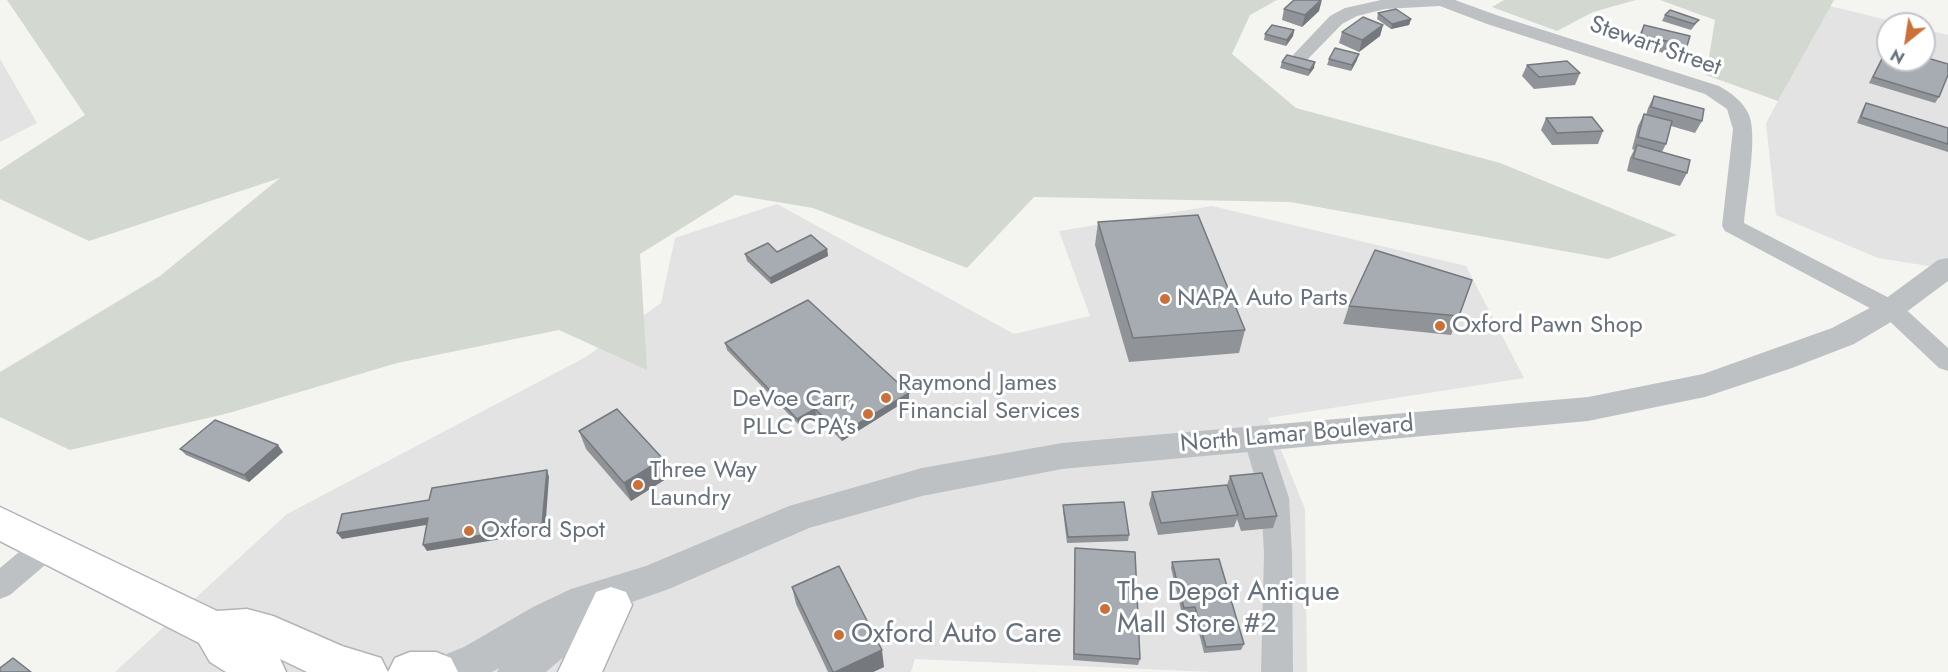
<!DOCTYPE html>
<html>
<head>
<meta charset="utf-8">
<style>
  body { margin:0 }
  #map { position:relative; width:1948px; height:672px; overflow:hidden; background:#f4f4f1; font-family:Jost,sans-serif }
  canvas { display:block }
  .north { position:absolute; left:1876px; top:12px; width:60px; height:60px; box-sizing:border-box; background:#fff; border:2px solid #c2c6cb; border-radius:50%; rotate:210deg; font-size:16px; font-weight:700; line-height:24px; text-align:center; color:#67717e }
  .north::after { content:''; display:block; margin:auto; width:21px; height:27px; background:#cc703a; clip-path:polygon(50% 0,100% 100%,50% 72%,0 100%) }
</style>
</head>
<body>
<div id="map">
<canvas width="1948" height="672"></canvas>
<div class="north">N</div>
</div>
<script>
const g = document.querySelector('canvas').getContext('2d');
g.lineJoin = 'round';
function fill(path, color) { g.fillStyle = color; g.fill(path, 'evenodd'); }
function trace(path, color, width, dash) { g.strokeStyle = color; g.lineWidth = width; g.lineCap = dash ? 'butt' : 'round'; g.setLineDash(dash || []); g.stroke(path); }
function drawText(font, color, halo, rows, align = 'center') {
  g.font = font + ' Jost,sans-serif'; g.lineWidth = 6; g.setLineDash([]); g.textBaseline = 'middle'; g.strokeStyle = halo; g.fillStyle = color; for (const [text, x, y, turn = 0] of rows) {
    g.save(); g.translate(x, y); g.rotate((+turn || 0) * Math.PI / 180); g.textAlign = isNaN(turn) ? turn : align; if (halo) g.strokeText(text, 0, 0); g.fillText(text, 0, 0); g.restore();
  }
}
fill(new Path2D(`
  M1830 6 1903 24H1888V60H1924V29L1948 35V269L1878 258 1776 215 1766 123Z
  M0 59 37 123 0 142Z
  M777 204 1014 334 1090 316 1059 231 1212 206 1466 266 1524 378 1268 418 1305 509 1307 672H1213L915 659 911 672H115L287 514 586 357 661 303 675 238Z`), '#e2e3e2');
fill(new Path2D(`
  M7 0H1277L1250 15 1232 54 1296 108 1500 163 1677 235 1608 259 1290 202 1034 197 967 268 813 208 735 195 640 254 647 370 559 330 397 363 229 413 70 450 0 417V372L160 276 280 178 89 241 0 199V170L85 115Z
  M1504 0H1636L1593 12 1557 31 1492 7Z
  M1660 0H1834L1778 101 1706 75 1715 20Z`), '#d3d9d1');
const secondary = new Path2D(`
  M0 507 217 611 247 609 273 616 342 646 381 658 388 672H307L280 659 286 672H226L210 662 199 643 0 541Z
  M611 587 626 592 632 605 602 672H558L596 592Z
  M410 652H436L451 658 458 672H388L395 658Z`);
trace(secondary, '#b1b4b9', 3);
fill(new Path2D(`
  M1381 0H1455L1499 16 1719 86C1731 93 1743 101 1749 115 1758 137 1746 197 1744 223L1899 303 1948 348V371L1939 368 1883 315 1725 231 1722 226 1733 129 1727 109 1705 94 1487 24 1440 6 1385 9 1357 16 1342 24 1308 59H1296L1293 55 1330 16 1345 8Z
  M1256 427 1265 430 1269 437 1289 498 1292 554 1293 672H1261L1264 554 1261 498 1243 437 1247 430Z
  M48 533 58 536 62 545 58 554 10 595 0 599V568L38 536Z`), '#bec1c4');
fill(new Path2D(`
  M1948 258V281L1901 316 1854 344 1792 368 1705 397 1588 421 1062 469 922 496 809 528 669 589 629 603 624 617 566 655 546 672H497L499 668 492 672H428L434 659 464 647 533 607 571 589 646 566 789 506 922 468 1062 443 1588 397 1703 374 1832 328 1881 302 1938 260Z`), '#bec1c4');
fill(secondary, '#fff');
fill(new Path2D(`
  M1284 9 1319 11 1302 27 1282 20Z
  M1378 13 1411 19 1409 25 1391 29 1377 19Z
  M1665 15 1699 20 1691 30 1662 21Z
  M1383 25 1380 36 1359 52 1339 43 1342 32Z
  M1644 25 1687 46 1681 57 1635 46 1638 37Z
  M1294 30 1293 36 1286 46 1264 40 1265 34Z
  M1888 47 1939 97 1935 103 1869 83 1884 53Z
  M1329 59 1357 60 1351 71 1327 65Z
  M1282 62 1314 68 1308 76 1280 68Z
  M1527 65 1580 73 1575 85 1534 89 1522 76Z
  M1654 96 1702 121 1695 133 1671 126 1666 144 1662 152 1687 173 1680 186 1627 171 1630 158 1634 150 1632 149 1638 126 1644 114 1646 115 1648 108Z
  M1866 103 1948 128V152L1857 123 1862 110Z
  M1546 118 1603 131 1598 144 1552 145 1541 130Z
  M1098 222 1245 330 1239 353 1129 362 1095 245Z
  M827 249 828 256 771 284 747 261 745 254 777 252Z
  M1349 306 1459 316 1451 335 1343 324Z
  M725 343 909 393V399L842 441 816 415 799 425 727 350Z
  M579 431 663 459 669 477 631 501 586 449Z
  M180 449 283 452 249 482 186 455Z
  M1230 476 1277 516 1273 528 1241 531 1237 519 1234 527 1158 535 1149 504 1152 492 1227 485Z
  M1063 505 1129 535 1128 541 1067 543 1063 511Z
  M1075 548 1140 659 1138 665 1073 660Z
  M1172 562 1244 644 1241 650 1204 653 1194 613 1182 614 1171 568Z
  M792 587 884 667 873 672H828L796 604Z`), '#909499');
fill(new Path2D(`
  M1322 0 1319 11 1302 27 1305 15Z
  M1411 19 1409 25 1391 29 1392 24Z
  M1383 25 1380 36 1359 52 1362 40Z
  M1294 30 1293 36 1286 46 1287 40Z
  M1359 54 1357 60 1351 71 1352 65Z
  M1315 62 1314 68 1308 76 1310 70Z
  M827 249 828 256 771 284 770 278Z
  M909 393V399L842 441 841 434Z
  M815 409 816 415 799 425 797 419Z
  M278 445 283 452 249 482 244 475Z
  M663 459 669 477 631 501 624 483Z
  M547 470 549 477 545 532 427 551 423 545Z
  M428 518 432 524 342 539 337 533Z
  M882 650 884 667 873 672H835Z`), '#75787d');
const building = new Path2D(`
  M1294 0H1321L1305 15 1284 9Z
  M1396 9 1411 19 1392 24 1378 13Z
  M1670 10 1699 20 1694 24 1665 15Z
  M1363 17 1383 25 1362 40 1342 32Z
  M1272 25 1294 30 1287 40 1265 34Z
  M1644 25 1690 36 1687 46 1641 35Z
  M1888 47V60H1924V57L1948 64V75L1939 97 1873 77Z
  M1335 48 1359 54 1352 65 1329 59Z
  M1287 55 1315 62 1310 70 1282 62Z
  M1567 61 1580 73 1539 77 1527 65Z
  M1654 96 1704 109 1702 121 1651 107Z
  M1866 103 1948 128V144L1861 117Z
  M1644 114 1672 121 1666 144 1638 137Z
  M1592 117 1603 131 1557 133 1546 118Z
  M1637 145 1690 160 1687 173 1633 158Z
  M1198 215 1245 330 1133 338 1098 222Z
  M811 235 827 249 770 278 745 254 768 243 777 252Z
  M1375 250 1472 280 1459 316 1349 306Z
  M808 300 909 393 841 434 815 409 797 419 725 343Z
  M617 409 663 459 624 483 579 431Z
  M215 420 278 445 244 475 180 449Z
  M547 470 542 525 423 545 428 518 337 533 342 514 429 500 432 488Z
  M1262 473 1277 516 1245 519 1230 476Z
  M1227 485 1238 515 1161 523 1152 492Z
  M1124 502 1129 535 1068 537 1063 505Z
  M1075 548 1135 552 1140 659 1074 654Z
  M1219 559 1244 644 1206 647 1195 607 1184 608 1172 562Z
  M839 566 882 650 835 672H833L792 587Z
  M13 658 31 672H0V668Z`);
fill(building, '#a7acb2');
trace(building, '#75787d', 1.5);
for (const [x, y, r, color] of [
  [1165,299,6,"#cc703a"],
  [1440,326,6,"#cc703a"],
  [886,398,6,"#cc703a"],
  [868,414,6,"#cc703a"],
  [638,485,6,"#cc703a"],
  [469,531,6,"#cc703a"],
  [1105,609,6,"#cc703a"],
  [839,635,6,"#cc703a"]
]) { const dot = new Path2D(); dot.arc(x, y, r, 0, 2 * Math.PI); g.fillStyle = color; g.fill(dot); trace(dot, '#fff', 2); }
drawText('24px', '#67717e', '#fff', [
  ["Stewart Street",1655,47,19],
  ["North Lamar Boulevard",1297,435,-5]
]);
drawText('24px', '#67717e', '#fff', [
  ["NAPA Auto Parts",1177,299],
  ["Oxford Pawn Shop",1452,326],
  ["Raymond James",898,384],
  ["Financial Services",898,412],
  ["DeVoe Carr,",856,400,"right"],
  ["PLLC CPA's",856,428,"right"],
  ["Three Way",650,471],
  ["Laundry",650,499],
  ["Oxford Spot",481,531]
], 'left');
drawText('28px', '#67717e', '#fff', [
  ["The Depot Antique",1117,593],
  ["Mall Store #2",1117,625],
  ["Oxford Auto Care",851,635]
], 'left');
</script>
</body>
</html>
